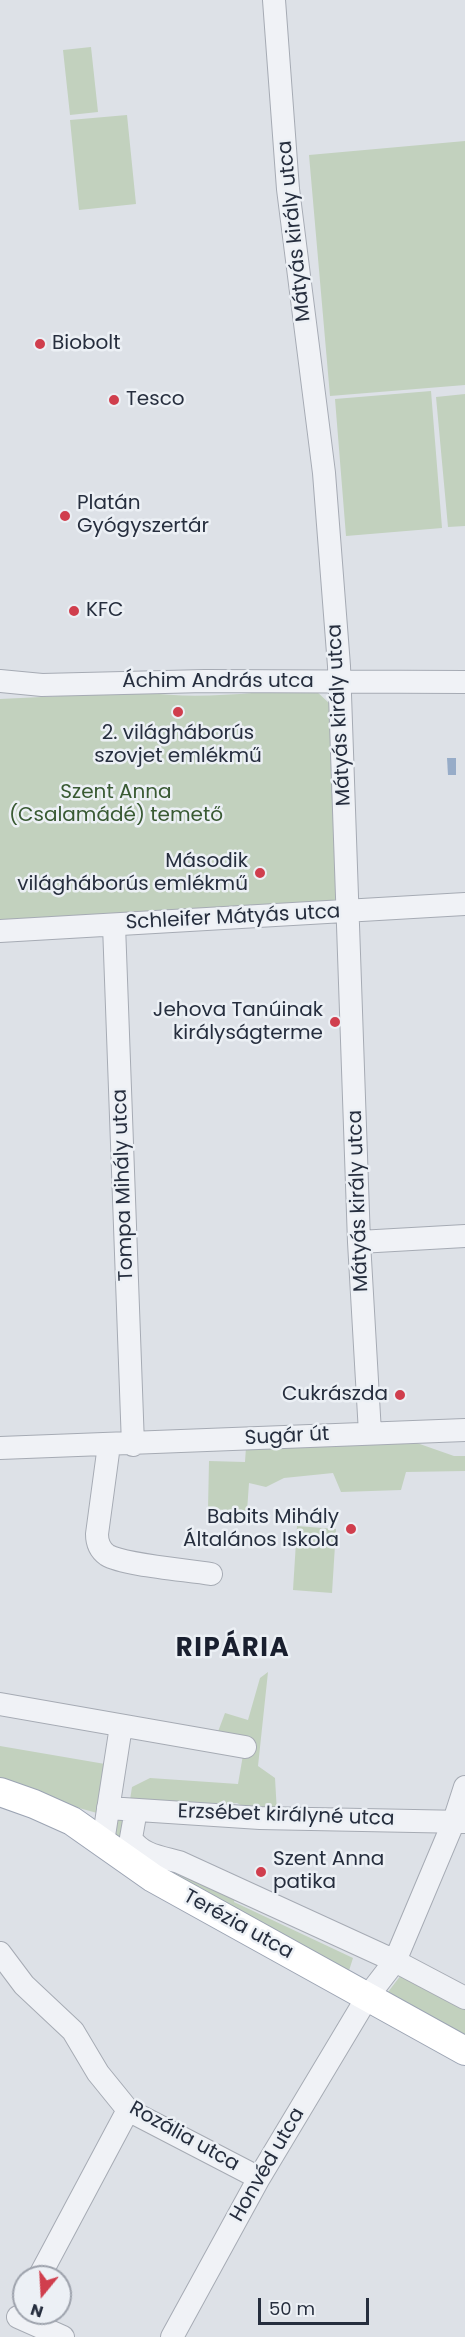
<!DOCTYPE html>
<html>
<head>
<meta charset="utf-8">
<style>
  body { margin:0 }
  #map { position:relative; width:465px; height:2337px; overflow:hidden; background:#dde1e7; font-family:Poppins,sans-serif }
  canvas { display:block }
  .north { position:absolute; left:12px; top:2265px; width:60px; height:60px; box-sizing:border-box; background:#ecf0f5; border:2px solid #9da2ac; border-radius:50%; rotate:198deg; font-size:16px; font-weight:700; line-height:24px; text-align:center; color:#262e3e }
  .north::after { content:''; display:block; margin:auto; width:21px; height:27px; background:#d03e4d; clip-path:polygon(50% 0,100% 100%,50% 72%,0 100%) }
  .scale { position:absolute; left:258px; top:2298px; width:111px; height:27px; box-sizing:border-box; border:3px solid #262e3e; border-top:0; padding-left:8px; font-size:18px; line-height:21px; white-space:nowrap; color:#262e3e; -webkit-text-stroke:4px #ecf0f5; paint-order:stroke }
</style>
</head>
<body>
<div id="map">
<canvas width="465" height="2337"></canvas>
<div class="north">N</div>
<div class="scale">50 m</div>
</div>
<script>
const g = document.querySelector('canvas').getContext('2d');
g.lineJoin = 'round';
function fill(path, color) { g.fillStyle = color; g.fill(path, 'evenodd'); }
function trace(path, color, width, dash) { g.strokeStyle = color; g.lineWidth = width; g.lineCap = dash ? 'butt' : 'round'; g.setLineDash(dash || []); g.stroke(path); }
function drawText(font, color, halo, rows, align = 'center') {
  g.font = font + ' Poppins,sans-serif'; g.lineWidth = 5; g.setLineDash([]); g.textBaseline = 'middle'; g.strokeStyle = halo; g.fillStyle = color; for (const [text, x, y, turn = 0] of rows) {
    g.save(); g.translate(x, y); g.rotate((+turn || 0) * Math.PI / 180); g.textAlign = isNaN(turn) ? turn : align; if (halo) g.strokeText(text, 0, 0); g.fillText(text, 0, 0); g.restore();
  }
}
fill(new Path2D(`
  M91 47 98 112 70 115 63 50Z
  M127 115 136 204 79 210 70 120Z
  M465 141V385L330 396 309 155Z
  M431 391 442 528 346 536 335 399Z
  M465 394V526L448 527 436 397Z
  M314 689 330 704 343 902 0 922V699L144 692C200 701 258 691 314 689Z
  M414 1442 454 1456H465V1471L406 1472 401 1490 341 1492 333 1473 284 1478 266 1487 249 1483 247 1511 208 1509 209 1461 245 1462 246 1447Z
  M297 1526 336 1529 332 1593 293 1590Z
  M268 1672 258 1766 275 1778 277 1813 252 1811 237 1803 186 1807 130 1800 132 1787 150 1778 238 1784 243 1755 216 1737 225 1713 248 1720 260 1678Z
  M0 1746 105 1764 97 1813 0 1786Z
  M117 1816 126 1818 128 1838 235 1898 234 1902 353 1958 347 1977 119 1850 112 1823Z
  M401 1975 465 2008V2045L385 1996Z`), '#c2d1be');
fill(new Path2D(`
  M447 758H456V775H448Z`), '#97acc8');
const minor = new Path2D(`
  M274 0 288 189 324 473 339 666 359 1242 370 1433
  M0 681 42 685 205 681 465 682
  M114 925 133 1445
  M0 931 465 904
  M359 1242 465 1236
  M109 1445 97 1534C97 1542 100 1550 107 1555 123 1565 188 1570 211 1574
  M0 1448 465 1430
  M0 1704 245 1747
  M108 1808 260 1818 465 1822
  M136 1810 131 1838C141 1855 161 1857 179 1862L395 1961 465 1998
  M103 1842 121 1726
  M0 1953 24 1985 73 2031 98 2073 128 2110 259 2178
  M39 2277 128 2110
  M18 2317 63 2337
  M172 2337 259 2178 368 1996 395 1961 454 1821 465 1787`);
const major = new Path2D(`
  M0 1792 34 1804 72 1821 153 1878 465 2051`);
trace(minor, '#a6abb4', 24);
trace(major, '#9ca4b3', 30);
trace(minor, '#f0f2f6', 22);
trace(major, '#fff', 28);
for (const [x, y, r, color] of [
  [40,344,6,"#d03e4d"],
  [114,400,6,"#d03e4d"],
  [65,516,6,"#d03e4d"],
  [74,611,6,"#d03e4d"],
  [178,712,6,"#d03e4d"],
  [260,873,6,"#d03e4d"],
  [335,1022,6,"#d03e4d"],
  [400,1395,6,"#d03e4d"],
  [351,1529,6,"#d03e4d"],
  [261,1872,6,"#d03e4d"]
]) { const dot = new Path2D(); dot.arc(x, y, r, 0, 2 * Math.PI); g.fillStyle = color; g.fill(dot); trace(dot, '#ecf0f5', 2); }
drawText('20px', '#262e3e', '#ecf0f5', [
  ["Mátyás király utca",295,231,-96],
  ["Áchim András utca",218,682],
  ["Mátyás király utca",340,715,-93],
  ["Schleifer Mátyás utca",233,918,-3],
  ["Tompa Mihály utca",124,1185,-92],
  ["Mátyás király utca",359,1201,-92],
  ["Sugár út",287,1437,-3],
  ["Erzsébet királyné utca",286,1816,2],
  ["Terézia utca",238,1925,29],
  ["Rozália utca",184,2137,29],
  ["Honvéd utca",268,2165,-60]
]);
drawText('20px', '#262e3e', '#ecf0f5', [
  ["Biobolt",52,344],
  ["Tesco",126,400],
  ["Platán",77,504],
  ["Gyógyszertár",77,527],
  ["KFC",86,611],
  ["2. világháborús",178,734,"center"],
  ["szovjet emlékmű",178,757,"center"],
  ["Második",248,862,"right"],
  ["világháborús emlékmű",248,885,"right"],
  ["Jehova Tanúinak",323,1011,"right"],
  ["királyságterme",323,1034,"right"],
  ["Cukrászda",388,1395,"right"],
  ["Babits Mihály",339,1518,"right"],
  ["Általános Iskola",339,1541,"right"],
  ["Szent Anna",273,1860],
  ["patika",273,1883]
], 'left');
drawText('20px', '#395a33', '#ecf0f5', [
  ["Szent Anna",116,793],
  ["(Csalamádé) temető",116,816]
]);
g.letterSpacing = '1.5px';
drawText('bold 26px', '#191f2f', '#ecf0f5', [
  ["RIPÁRIA",233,1649]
]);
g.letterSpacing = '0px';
</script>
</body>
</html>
